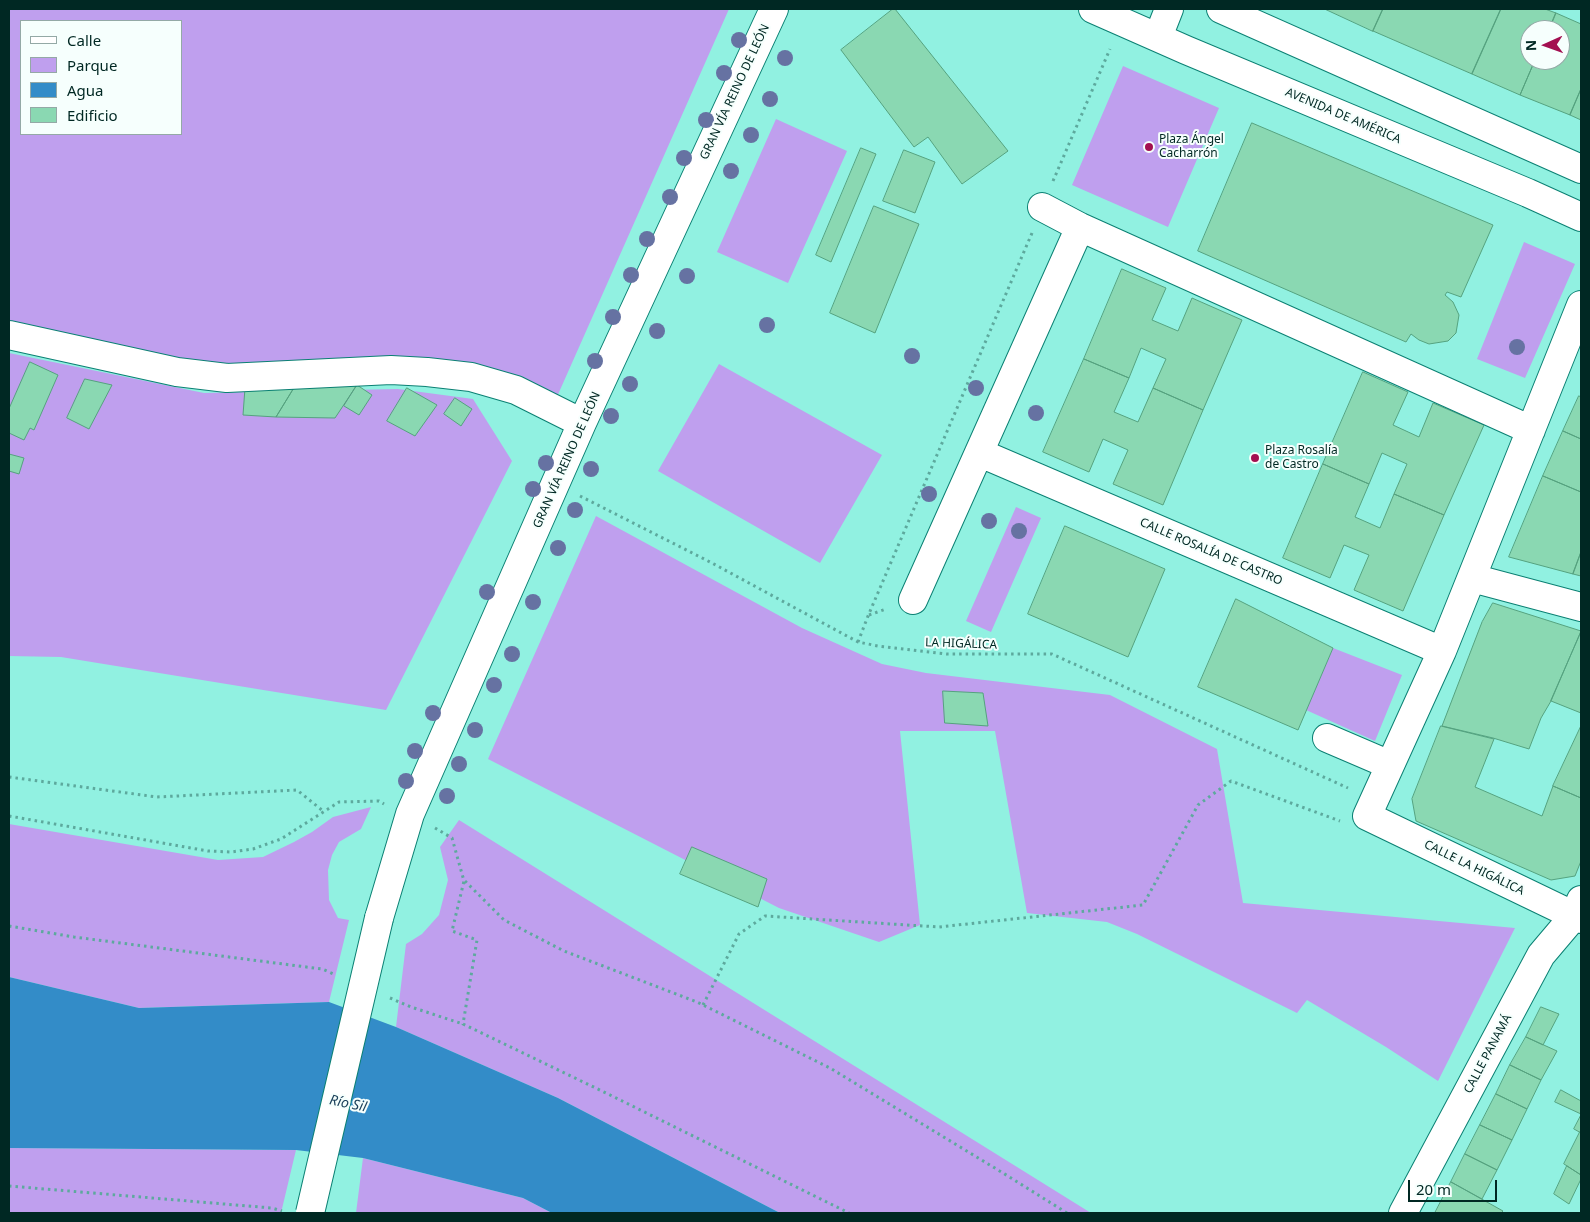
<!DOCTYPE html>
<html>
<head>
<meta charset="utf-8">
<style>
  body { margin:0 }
  #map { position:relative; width:1590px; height:1222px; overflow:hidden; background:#91f1e1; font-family:"Noto Sans",sans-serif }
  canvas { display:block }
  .frame { position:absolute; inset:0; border:10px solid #002823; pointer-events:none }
  .legend { position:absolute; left:20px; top:20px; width:162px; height:115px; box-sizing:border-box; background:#f6fffd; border:1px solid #94a9a6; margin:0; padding:6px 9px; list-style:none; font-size:15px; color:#002823 }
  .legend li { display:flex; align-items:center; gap:10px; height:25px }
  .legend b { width:25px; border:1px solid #94a9a6 }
  .north { position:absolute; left:1520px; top:20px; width:50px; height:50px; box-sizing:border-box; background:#f6fffd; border:1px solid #94a9a6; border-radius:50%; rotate:268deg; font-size:14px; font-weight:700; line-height:20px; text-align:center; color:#002823 }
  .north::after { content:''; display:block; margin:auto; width:18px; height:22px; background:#a31051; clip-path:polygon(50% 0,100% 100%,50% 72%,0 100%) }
  .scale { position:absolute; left:1408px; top:1180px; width:89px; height:22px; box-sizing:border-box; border:2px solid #002823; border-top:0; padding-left:6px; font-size:15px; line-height:18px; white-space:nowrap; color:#002823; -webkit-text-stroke:4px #f6fffd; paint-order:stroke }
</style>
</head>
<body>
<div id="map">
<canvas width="1590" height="1222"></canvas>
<div class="frame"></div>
<ul class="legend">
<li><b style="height:6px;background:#fff"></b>Calle</li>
<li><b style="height:14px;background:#bf9fee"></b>Parque</li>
<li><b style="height:14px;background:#338cc8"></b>Agua</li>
<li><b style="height:14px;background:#8ad8b2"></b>Edificio</li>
</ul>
<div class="north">N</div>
<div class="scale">20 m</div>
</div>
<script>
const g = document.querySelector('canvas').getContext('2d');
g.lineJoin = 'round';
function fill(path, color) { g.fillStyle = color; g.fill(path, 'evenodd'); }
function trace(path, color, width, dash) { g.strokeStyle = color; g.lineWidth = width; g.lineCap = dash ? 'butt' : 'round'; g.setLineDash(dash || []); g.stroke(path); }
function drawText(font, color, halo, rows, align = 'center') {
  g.font = font + ' "Noto Sans",sans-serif'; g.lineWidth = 4; g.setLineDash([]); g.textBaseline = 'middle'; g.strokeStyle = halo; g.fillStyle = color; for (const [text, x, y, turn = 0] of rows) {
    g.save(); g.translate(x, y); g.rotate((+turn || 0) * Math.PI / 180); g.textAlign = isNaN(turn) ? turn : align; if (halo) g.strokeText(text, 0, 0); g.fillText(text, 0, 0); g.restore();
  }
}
fill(new Path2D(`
  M9 9H729L556 399 497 372 197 365 9 323ZM21 21H181V134H21Z
  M1123 66 1219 108 1168 227 1072 185Z
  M776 119 847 151 788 283 717 252Z
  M1524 242 1575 264 1525 378 1477 359Z
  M9 353 204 393 398 389 473 399 512 461 386 710 61 657 9 656Z
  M719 364 882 455 820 563 658 471Z
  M1016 507 1041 518 991 632 966 621Z
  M596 516 802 628 882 664 926 673 1110 695 1217 749 1243 903 1515 928 1438 1081 1386 1047 1307 1000 1297 1013 1137 934 1107 922 1027 913 995 731H900L920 925 879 942 779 908 488 759Z
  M1333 648 1402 675 1375 741 1306 710Z
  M371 807 361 829 339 842 332 855 328 870 329 900 338 918 349 920 329 1002 139 1008 9 977V824L218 860 263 857 294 842 312 832 333 817Z
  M459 820 1091 1213H780L558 1098 396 1027 406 944 422 934 439 915 448 880 440 847Z
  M9 1148 296 1150 281 1213H9Z
  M363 1158 523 1198 552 1213H356Z`), '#bf9fee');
fill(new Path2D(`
  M9 977 139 1008 329 1002 396 1027 558 1098 780 1213H552L523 1198 363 1158 296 1150 9 1148Z`), '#338cc8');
const building = new Path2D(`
  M893 9H895L1008 151 962 184 928 137 914 147 841 50Z
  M1325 9H1383L1373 31Z
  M1383 9H1501L1472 74 1373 31Z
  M1501 9H1545L1556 13 1549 30H1530V60H1535L1520 95 1472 74Z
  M1556 13 1581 24V89L1570 115 1520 95 1535 60H1560V30H1549Z
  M1581 89V120L1570 115Z
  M1252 123 1493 225 1461 297 1447 292 1445 295 1453 302 1459 315 1456 333 1448 341 1429 344 1419 340 1411 334 1406 342 1198 251Z
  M861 148 876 154 831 262 816 255Z
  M904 150 935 162 915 213 883 201Z
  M874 206 919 224 875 333 830 313Z
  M1122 269 1166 288 1152 320 1178 331 1192 298 1242 320 1203 410 1153 388 1166 359 1141 348 1129 378 1084 359Z
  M1084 359 1129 378 1114 412 1138 422 1153 388 1203 410 1163 505 1113 484 1128 450 1103 439 1089 472 1043 452Z
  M30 362 58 375 34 430 30 428 24 440 9 433V409Z
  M1363 372 1408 392 1393 425 1419 437 1433 403 1484 425 1444 515 1394 494 1407 464 1382 453 1369 484 1323 464Z
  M85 379 112 385 89 429 67 418Z
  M357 385 335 418 276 417 295 386Z
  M357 385 372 395 359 415 344 406Z
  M295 386 276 417 243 415 245 388Z
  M407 388 437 405 415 436 387 421Z
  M1579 396 1581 397V439L1563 431Z
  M455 398 472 409 461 426 444 414Z
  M1563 431 1581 439V492L1543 476Z
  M9 454 24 458 19 474 9 471Z
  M1323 464 1369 484 1355 517 1380 528 1394 494 1444 515 1403 611 1354 590 1369 555 1344 545 1330 578 1283 558Z
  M1543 476 1581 492V552L1573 574 1509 557Z
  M1065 526 1165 569 1128 657 1028 614Z
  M1581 552V576L1573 574Z
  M1236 599 1333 648 1298 730 1198 687Z
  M1493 603 1581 631 1551 701 1541 718 1529 749 1493 738 1442 726 1482 622Z
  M1581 632V713L1551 701Z
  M943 691 983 693 988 726 945 723Z
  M1441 726 1494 739 1475 787 1542 816 1553 786 1581 798V861L1575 876 1551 880 1416 821 1412 799Z
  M1581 726V798L1553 786Z
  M692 847 767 879 758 907 680 874Z
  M1541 1007 1559 1014 1543 1045 1526 1037Z
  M1526 1037 1557 1051 1541 1080 1510 1065Z
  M1510 1065 1541 1080 1527 1109 1496 1094Z
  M1561 1090 1581 1101V1114L1555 1102Z
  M1496 1094 1527 1109 1512 1140 1480 1125Z
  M1581 1115V1133L1574 1129Z
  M1480 1125 1512 1140 1497 1170 1465 1154Z
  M1580 1132 1581 1133V1175L1564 1164Z
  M1465 1154 1497 1170 1482 1199 1451 1182Z
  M1567 1166 1581 1175V1179L1569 1204 1554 1194Z
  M1451 1182 1503 1211 1501 1213H1435Z`);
fill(building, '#8ad8b2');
trace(building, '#55a27f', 1);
const minor = new Path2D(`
  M1093 9 1186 50 1528 193 1581 217
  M1221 9 1581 169
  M1158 37 1169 9
  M1042 207 1080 227 1531 430
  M1581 305 1442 651 1367 816 1581 919
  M9 335 177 372 227 378 391 370 427 372 471 377 516 390 582 423
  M980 453 1442 651
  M1472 578 1581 607
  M913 600 1080 227
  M1327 738 1390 765
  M379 918 410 814 582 423 774 9
  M1403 1213 1541 955 1574 916 1581 900`);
trace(minor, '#0b8073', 30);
trace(new Path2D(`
  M1053 181 1110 49
  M580 496 712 563 858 642 878 646 947 654H1052L1348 788
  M869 615 886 609
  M858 642 868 616 1032 233
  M9 777 157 797 297 790 323 811
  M9 816 208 851 231 852 253 849 281 839 339 802 379 801 384 804
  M435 828 452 838 464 881 452 931 477 940 463 1024 606 1093 849 1213
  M465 881 504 920 564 951 697 1002 830 1068 1003 1173 1067 1213
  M9 926 74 937 322 969 336 975
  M390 998 411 1007 463 1024
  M703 1005 739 934 765 916 939 927 1143 905 1198 805 1231 781 1340 821
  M9 1186 272 1208 282 1211`), '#5da99d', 3, [2.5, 4]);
trace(minor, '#fff', 28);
const minorBridge = new Path2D(`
  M310 1213 379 918`);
trace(minorBridge, '#0b8073', 30, []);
trace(minorBridge, '#fff', 28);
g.fillStyle = '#6672a2';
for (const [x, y] of [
  [739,40],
  [785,58],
  [724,73],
  [770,99],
  [706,120],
  [751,135],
  [684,158],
  [731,171],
  [670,197],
  [647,239],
  [631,275],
  [687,276],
  [613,317],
  [767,325],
  [657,331],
  [1517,347],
  [912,356],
  [595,361],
  [630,384],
  [976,388],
  [1036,413],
  [611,416],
  [546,463],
  [591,469],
  [533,489],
  [929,494],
  [575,510],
  [989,521],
  [1019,531],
  [558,548],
  [487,592],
  [533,602],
  [512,654],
  [494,685],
  [433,713],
  [475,730],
  [415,751],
  [459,764],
  [406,781],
  [447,796]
]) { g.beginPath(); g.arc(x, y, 8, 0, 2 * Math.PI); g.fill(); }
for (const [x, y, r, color] of [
  [1149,147,5,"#a31051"],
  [1255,458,5,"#a31051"]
]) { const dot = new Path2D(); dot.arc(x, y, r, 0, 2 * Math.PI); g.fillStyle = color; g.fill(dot); trace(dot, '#f6fffd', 2); }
drawText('12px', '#002823', '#f6fffd', [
  ["GRAN VÍA REINO DE LEÓN",735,92,-65],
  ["AVENIDA DE AMÉRICA",1343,116,23],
  ["GRAN VÍA REINO DE LEÓN",567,460,-66],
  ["CALLE ROSALÍA DE CASTRO",1211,552,23],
  ["LA HIGÁLICA",961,644,2],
  ["CALLE LA HIGÁLICA",1474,868,26],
  ["CALLE PANAMÁ",1488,1054,-62]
]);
drawText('12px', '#002823', '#f6fffd', [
  ["Plaza Ángel",1159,140],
  ["Cacharrón",1159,154],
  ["Plaza Rosalía",1265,451],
  ["de Castro",1265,465]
], 'left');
drawText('italic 14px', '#1e425c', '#f6fffd', [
  ["Río Sil",348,1104,12]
]);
</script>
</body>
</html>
